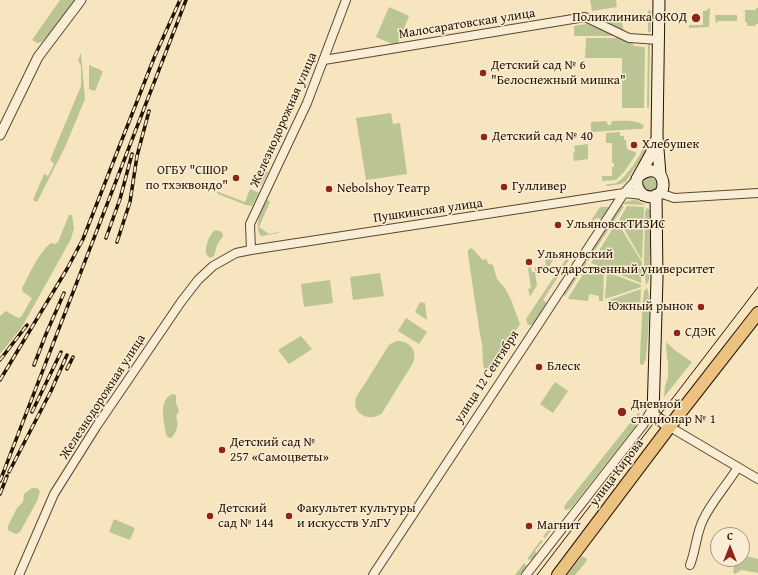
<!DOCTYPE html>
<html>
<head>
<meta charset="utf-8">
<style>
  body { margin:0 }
  #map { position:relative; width:758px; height:575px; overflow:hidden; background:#f6e5be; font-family:"Gentium Book Plus",serif }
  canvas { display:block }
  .north { position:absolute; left:710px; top:527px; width:40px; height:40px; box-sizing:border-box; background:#f9eed5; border:1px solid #a59680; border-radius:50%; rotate:0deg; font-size:11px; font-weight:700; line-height:16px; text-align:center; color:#261300 }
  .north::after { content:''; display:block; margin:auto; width:14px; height:18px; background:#8f2418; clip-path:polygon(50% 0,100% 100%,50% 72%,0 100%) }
</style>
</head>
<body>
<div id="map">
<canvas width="758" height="575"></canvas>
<div class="north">С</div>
</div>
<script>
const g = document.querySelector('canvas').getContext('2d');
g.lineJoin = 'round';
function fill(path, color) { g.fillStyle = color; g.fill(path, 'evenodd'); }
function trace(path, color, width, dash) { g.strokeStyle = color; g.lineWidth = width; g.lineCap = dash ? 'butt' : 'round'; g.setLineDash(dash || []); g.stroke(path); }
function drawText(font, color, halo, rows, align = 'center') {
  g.font = font + ' "Gentium Book Plus",serif'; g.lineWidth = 3; g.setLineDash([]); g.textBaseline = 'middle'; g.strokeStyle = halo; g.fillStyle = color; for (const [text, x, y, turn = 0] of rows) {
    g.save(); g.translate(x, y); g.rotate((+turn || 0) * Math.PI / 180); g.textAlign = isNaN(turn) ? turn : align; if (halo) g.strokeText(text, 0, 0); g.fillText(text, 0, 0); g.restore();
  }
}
fill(new Path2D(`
  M60 0H74V3L42 42 37 43 32 40Z
  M590 0H616L617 7 592 11Z
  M389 7 409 16 397 46 376 37Z
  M710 7 709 27 689 28V25H703V11H706Z
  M756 8H758V24H756L755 26H747V22H745V10H756Z
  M649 10 651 11V31L649 33 648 31V11Z
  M621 15 624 34 595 19Z
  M715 15H737V21H719L716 23Z
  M586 24 591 25 616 36H574V26Z
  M586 38H623L630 40 634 46 645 47 644 108H622V58H585Z
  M648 42H650L649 108H647Z
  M81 53 85 99 65 147 37 202 33 200 44 174 48 176 54 164 50 160 81 86V66L78 60Z
  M89 65 103 71 95 91 89 89Z
  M391 113 393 124 400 123 407 174 366 180 356 118Z
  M606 121 608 125H611L612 121C621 121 638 119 644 126L642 129H638L591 132V122Z
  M620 132V136H624V140H626L627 149 637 153 624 172 616 180 602 181V176H612V167H614V163H612V143H606V133Z
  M647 138V149L645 153 626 181 621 184 607 186 606 184C609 184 613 184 616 183 627 178 645 149 647 138Z
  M588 144V159L574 161 573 153 575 152 574 146Z
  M259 168 268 172 261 186 253 183Z
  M643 184a7 7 0 1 1 14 0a7 7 0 1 1-14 0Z
  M250 189 259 193 252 206 246 205 218 194 216 191 245 202Z
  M266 199 270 202 259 227 269 234 279 232V233L261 236C253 225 262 210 266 199Z
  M636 200 646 205 621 204 628 201Z
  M620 206H624L588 261 585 259Z
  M627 206 644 207 642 260 619 220Z
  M600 207H610L603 219 596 218 593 222 591 221Z
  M647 208 650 210 651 218 649 280 647 284 646 285 644 266 645 211Z
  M69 215H72L74 228 71 239 22 327 0 354V316L6 311 18 318 21 317 32 298 23 292 22 288C30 274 37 254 51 243L55 244 58 242Z
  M617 222 642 262 641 283 591 263Z
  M216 230 222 232 223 236 217 245 214 256 210 258 206 254C205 247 209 233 216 230Z
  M471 248C476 251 478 256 483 260L486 259 489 264 493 265 497 279 505 288 511 300 520 324 498 358 486 373C480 363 485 348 480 335L468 254V250Z
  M570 253 572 255 543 300 547 303 533 325H528L526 319Z
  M554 258 548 269 535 271V267L546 265 545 260Z
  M584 261 587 263 565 296 562 294Z
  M589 265 604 271 603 301H599V296L589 294 588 301 569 299 568 298Z
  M531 267 532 272H535L537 285 530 297 528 289 531 288 528 268Z
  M607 272 641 285V287L608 298H605Z
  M380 273 384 296 353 300 350 277Z
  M330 280 333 303 304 307 301 284Z
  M647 288C652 296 647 347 646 359L643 365H641L640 363V355L643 299 644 291Z
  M641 289 640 310 610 307 611 303 608 302 609 300Z
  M420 302 425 303 427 320 415 312Z
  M406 318 427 332 419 344 398 331Z
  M301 336 312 349 289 364 278 350Z
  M397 341C410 341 418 351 413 363L382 413C370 423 351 414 356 398 358 393 363 387 366 382 373 371 380 359 387 348L390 344Z
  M666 342 676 351 692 362 664 397 665 386 668 378V360L667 359Z
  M555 382 568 391 553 413 540 404Z
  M172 394 176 395V403L179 411 176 416C179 424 177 433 171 438L167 437 166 434C164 421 158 401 172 394Z
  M638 413 640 414 635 427 571 508 566 510 564 508 565 505Z
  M32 488H37L40 491 37 501 20 532 16 534 11 532 8 530V526L17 508 23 502 24 494Z
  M114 519 135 528 130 540 109 532Z
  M555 521 559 526 558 530 553 528 545 538 543 537Z
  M541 540 543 541 535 551 538 556 531 560 527 559Z
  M742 555 758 559V573L742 570 735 574 733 572 734 566 738 559H742Z
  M582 556 587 559 586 562 575 575H567Z
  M524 563 528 567 523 575H515Z`), '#bac593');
const minor = new Path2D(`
  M324 60 585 17 629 38 659 40
  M660 193 674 198 758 193
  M251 250 250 224 307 103 346 0
  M670 427 758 479
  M690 565C696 550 696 534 703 520 712 501 727 485 738 467
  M19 575 54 494 96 427 181 302 198 280 213 266 236 253 251 250 624 193 643 195
  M373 575 538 325 624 193 637 179
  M526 575 643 425 653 407`);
const tertiary = new Path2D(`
  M0 135 38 57 81 0`);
const secondary = new Path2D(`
  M659 0 657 136 660 175
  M640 175C667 156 673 207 643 195 638 190 636 186 637 179L651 154 655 142
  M656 195 657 278 653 415 670 427`);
const primary = new Path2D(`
  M558 575 680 413 758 313`);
trace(minor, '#5a4830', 10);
trace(tertiary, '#5a4830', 11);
trace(secondary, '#261300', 13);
trace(primary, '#261300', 14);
trace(minor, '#f9eed5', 8);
trace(tertiary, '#f9eed5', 9);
trace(secondary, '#f9eed5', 11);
trace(primary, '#ebc27f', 12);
trace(new Path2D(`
  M537 575 758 287`), '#261300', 1);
const rail = new Path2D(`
  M106 238 120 199 132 154
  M117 242 130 202 137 156 149 111
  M0 360 27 325
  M34 365 46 334 64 293
  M67 369 73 357
  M0 380 67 269 83 239 154 58 180 0
  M32 412 61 352
  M9 472 51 391 67 355
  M0 481 186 0
  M0 494 7 476`);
trace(rail, '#261300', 3.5);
trace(rail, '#f9eed5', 2, [6]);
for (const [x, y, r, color] of [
  [696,18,5,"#8f2418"],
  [483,73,4,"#8f2418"],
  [484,137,4,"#8f2418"],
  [634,145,4,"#8f2418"],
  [236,178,4,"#8f2418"],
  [504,187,4,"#8f2418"],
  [329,189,4,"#8f2418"],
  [558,225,4,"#8f2418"],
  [529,262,4,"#8f2418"],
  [701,307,4,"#8f2418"],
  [677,333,4,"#8f2418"],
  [539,367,4,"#8f2418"],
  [622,412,5,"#8f2418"],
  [222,450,4,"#8f2418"],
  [210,516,4,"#8f2418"],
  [289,516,4,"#8f2418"],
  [529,526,4,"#8f2418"]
]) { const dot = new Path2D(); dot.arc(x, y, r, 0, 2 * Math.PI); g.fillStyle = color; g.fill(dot); trace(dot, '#f9eed5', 1.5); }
drawText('13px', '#261300', '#f9eed5', [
  ["Поликлиника ОКОД",687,18,"right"],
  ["Детский сад № 6",491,66],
  ["\"Белоснежный мишка\"",491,81],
  ["Детский сад № 40",492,137],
  ["Хлебушек",642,145],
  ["ОГБУ \"СШОР",228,171,"right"],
  ["по тхэквондо\"",228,186,"right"],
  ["Гулливер",512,187],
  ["Nebolshoy Театр",337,189],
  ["УльяновскТИЗИС",566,225],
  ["Ульяновский",537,255],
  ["государственный университет",537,270],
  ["Южный рынок",693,307,"right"],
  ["СДЭК",685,333],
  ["Блеск",547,367],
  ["Дневной",631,405],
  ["стационар № 1",631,420],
  ["Детский сад №",230,443],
  ["257 «Самоцветы»",230,458],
  ["Детский",218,509],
  ["сад № 144",218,524],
  ["Факультет культуры",297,509],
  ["и искусств УлГУ",297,524],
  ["Магнит",537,526]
], 'left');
drawText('13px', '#261300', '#f9eed5', [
  ["Малосаратовская улица",467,24,-9],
  ["Железнодорожная улица",284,120,-66],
  ["Пушкинская улица",428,211,-8],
  ["улица 12 Сентября",487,377,-57],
  ["Железнодорожная улица",103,397,-57],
  ["улица Кирова",617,473,-53]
]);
</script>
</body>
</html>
